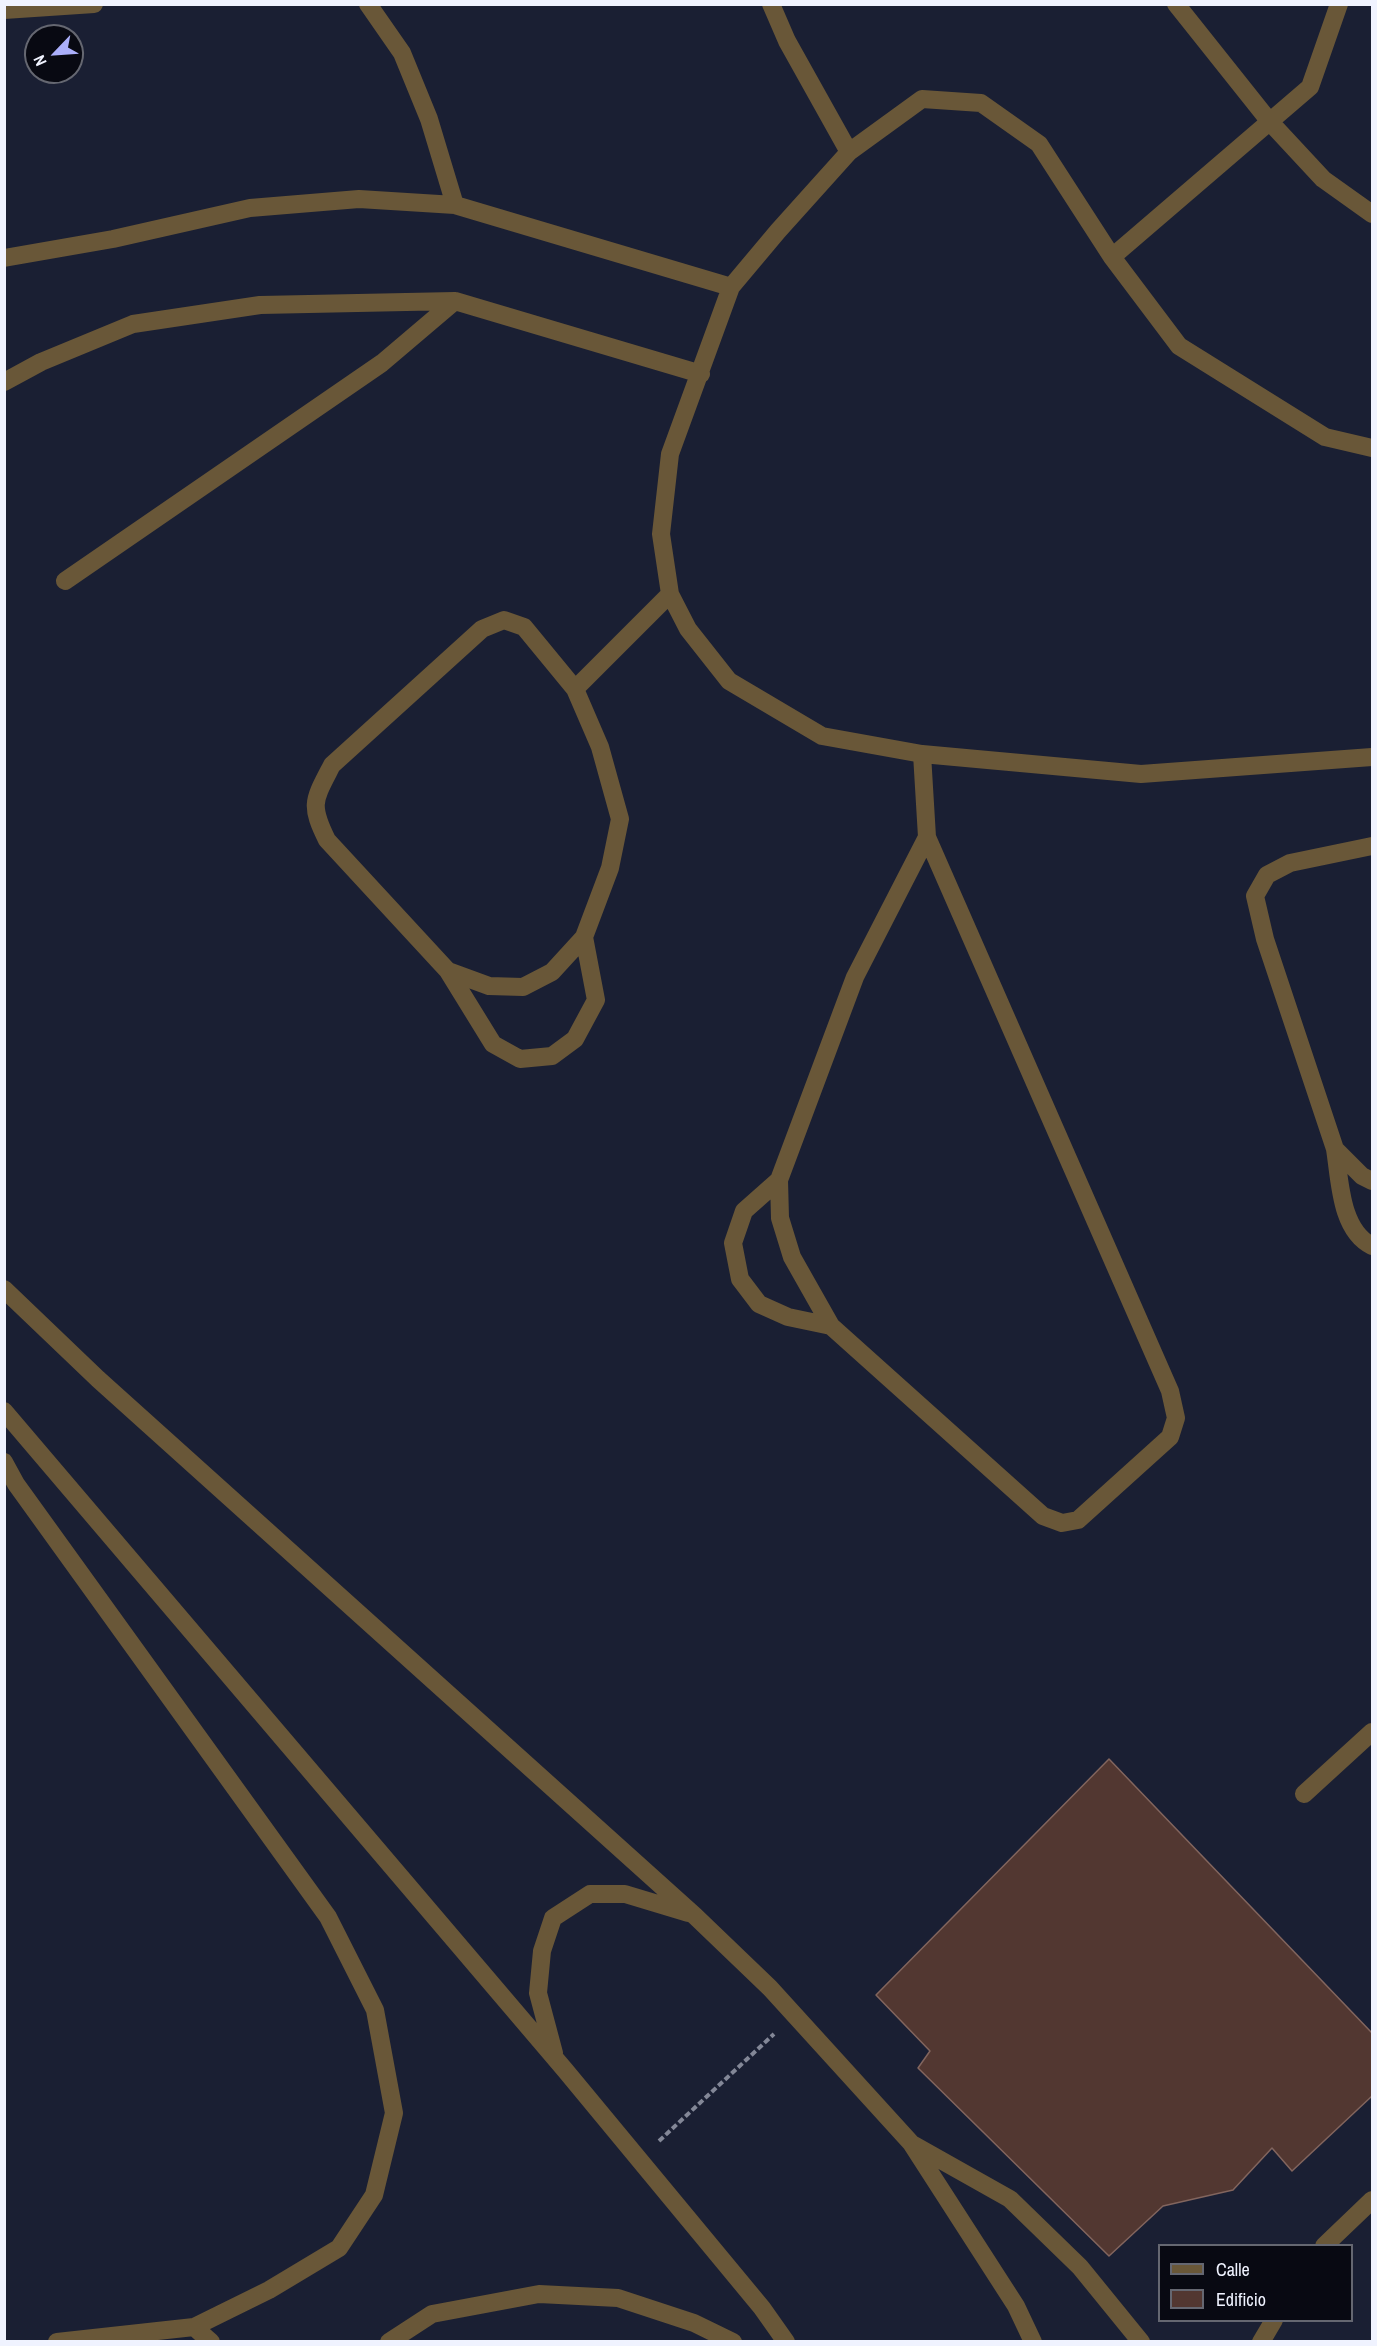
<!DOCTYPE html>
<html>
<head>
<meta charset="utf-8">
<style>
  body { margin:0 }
  #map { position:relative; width:1377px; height:2346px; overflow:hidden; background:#1a1f33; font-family:"Archivo Narrow",sans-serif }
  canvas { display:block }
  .frame { position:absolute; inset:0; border:6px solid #f0f3ff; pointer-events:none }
  .legend { position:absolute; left:1158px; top:2244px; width:195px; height:78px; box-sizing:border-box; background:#080912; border:2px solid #656771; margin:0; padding:8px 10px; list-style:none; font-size:18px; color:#f0f3ff }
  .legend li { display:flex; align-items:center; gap:12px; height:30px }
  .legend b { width:30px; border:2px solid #656771 }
  .north { position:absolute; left:24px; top:24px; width:60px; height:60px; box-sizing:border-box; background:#080912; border:2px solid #656771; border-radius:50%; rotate:245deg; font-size:16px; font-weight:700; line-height:24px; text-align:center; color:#f0f3ff }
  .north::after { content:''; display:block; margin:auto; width:21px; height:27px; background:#abaffb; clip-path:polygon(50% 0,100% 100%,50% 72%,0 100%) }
</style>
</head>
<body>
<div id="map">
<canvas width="1377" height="2346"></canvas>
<div class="frame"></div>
<ul class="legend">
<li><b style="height:8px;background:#695738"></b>Calle</li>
<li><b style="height:16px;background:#523731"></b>Edificio</li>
</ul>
<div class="north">N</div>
</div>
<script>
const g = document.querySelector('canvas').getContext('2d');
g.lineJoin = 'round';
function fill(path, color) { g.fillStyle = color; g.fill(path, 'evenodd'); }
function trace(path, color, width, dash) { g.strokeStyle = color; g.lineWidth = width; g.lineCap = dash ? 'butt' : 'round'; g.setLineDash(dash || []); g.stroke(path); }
const building = new Path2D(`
  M1109 1759 1372 2033V2096L1292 2171 1272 2148 1233 2190 1163 2206 1109 2256 918 2068 930 2051 876 1995Z`);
fill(building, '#523731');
trace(building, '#82655e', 1.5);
trace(new Path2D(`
  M659 2141 774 2034`), '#838797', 4, [6, 3]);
trace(new Path2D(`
  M368 4 402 53 429 119 455 205
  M771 4 787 41 849 152
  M1176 4 1270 122 1323 179 1372 214
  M4 10 94 4
  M1112 257 1310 87 1339 4
  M4 258 113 239 250 208 359 199 455 205 731 287
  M4 382 41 362 133 324 260 305 455 301 701 374
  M1372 448 1325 437 1179 346 1112 257 1039 144 981 103 922 99 849 152 778 231 731 287 670 454 661 534 670 594 688 629 729 681 822 736 922 754 1141 774 1372 757
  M65 581 382 363 455 301
  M504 620 524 627 575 689 600 747 620 819 610 868 584 937 552 972 523 987 489 986 448 971 327 840C309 804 314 800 332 765L482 629Z
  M575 689 670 594
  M922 754 927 837 1170 1391 1176 1418 1170 1437 1078 1520 1062 1523 1043 1516 831 1326 792 1257 780 1218 779 1180 855 977 927 837
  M1372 846 1290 863 1267 875 1255 896 1265 939 1335 1149 1362 1176 1372 1181
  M448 971 493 1044 520 1059 552 1056 575 1039 596 1000 584 937
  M1335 1149C1340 1180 1340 1230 1372 1246
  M779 1180 744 1211 733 1243 740 1279 759 1304 788 1317 831 1326
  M4 1289 98 1379 695 1916 770 1988 911 2143 1016 2306 1033 2342
  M4 1411 565 2070 762 2308 786 2342
  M4 1462 16 1484 328 1917 375 2010 394 2113 374 2195 339 2248 269 2290 194 2327 57 2342
  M1304 1794 1372 1732
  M554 2053 538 1993 542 1951 553 1918 590 1894H625L688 1913
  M914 2145 1010 2199 1080 2267 1141 2342
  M1324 2246 1372 2200
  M194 2327 211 2342
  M389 2342 432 2314 539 2294 618 2298 694 2323 733 2342
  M1261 2342 1274 2320`), '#695738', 18);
</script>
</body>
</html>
